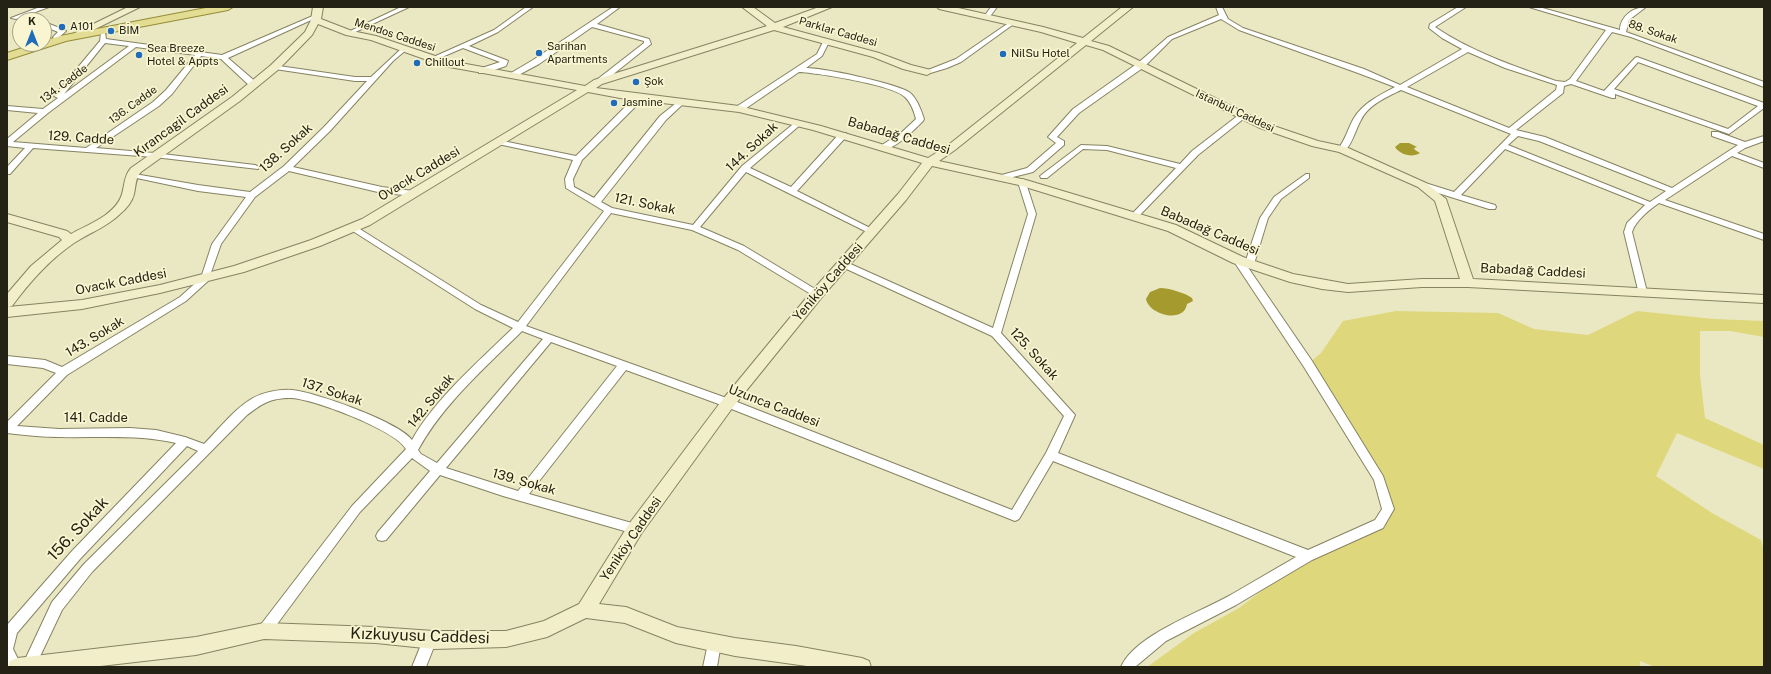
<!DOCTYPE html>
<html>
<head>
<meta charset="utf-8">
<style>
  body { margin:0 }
  #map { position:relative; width:1771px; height:674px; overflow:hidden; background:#eae8c3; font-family:"Public Sans",sans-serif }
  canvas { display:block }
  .frame { position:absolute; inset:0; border:8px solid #232215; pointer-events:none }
  .north { position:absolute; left:12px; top:12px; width:40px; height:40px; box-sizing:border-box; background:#f8f5d0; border:1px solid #a3a185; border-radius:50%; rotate:0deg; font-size:11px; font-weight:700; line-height:16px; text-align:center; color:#232215 }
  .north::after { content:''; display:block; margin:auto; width:14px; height:18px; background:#206bba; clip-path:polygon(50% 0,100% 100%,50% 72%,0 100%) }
</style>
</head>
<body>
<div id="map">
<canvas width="1771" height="674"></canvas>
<div class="frame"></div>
<div class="north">K</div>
</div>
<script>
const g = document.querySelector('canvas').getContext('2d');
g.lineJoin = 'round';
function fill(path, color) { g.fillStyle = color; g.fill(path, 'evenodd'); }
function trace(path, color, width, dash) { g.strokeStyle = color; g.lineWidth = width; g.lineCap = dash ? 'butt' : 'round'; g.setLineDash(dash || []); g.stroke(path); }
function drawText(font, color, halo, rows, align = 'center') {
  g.font = font + ' "Public Sans",sans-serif'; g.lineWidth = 3.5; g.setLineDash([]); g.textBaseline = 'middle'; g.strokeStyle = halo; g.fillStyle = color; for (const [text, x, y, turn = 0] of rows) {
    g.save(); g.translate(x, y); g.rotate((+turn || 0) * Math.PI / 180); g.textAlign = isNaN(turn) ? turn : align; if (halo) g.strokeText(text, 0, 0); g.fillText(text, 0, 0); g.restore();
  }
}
fill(new Path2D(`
  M1396 311 1498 313 1534 329 1588 335 1637 311 1714 319 1764 321V337L1730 331H1700V375L1705 418 1764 445V469L1677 433 1656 476 1712 513 1761 540 1764 551V667H1655L1640 661V667H1147L1194 633 1239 608 1308 556 1363 532 1388 509 1384 493 1308 364 1321 353 1343 321Z`), '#dfd77c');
fill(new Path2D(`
  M1400 143H1409L1417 147 1414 148 1415 150 1420 153C1413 158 1400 155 1395 147Z
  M1160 288C1168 288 1186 293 1192 298L1193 301 1187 304C1184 324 1149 315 1146 299L1150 292Z`), '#a49a2e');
const street = new Path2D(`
  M40 7H49L16 19 11 18Z
  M401 7H409L351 34 346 33Z
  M526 7H533L498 32 469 46 506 60 508 61 506 66 485 73H479V69L500 62 463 48 435 60 429 59 494 30Z
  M613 7H620L597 24 649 39 651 44 601 84 594 82 644 43V41L592 27 539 64 513 78 506 76 533 60Z
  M991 7H997L988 19H984L983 18Z
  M1216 7H1222L1228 19 1243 28 1364 69 1400 85 1462 49 1442 38 1429 28 1430 24 1458 7H1466L1435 27C1472 52 1514 66 1556 81L1565 82 1570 79 1606 30 1529 7H1539L1620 30C1620 16 1634 7 1646 7L1629 20 1626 32 1764 82V87L1631 37 1612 32 1576 81 1604 91 1635 58 1637 57 1764 103V108L1729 134 1615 94V98H1612L1571 84 1564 86 1563 93 1516 130 1545 137 1672 188 1738 145 1712 136V132H1718L1745 142 1764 136V141L1745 148 1737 153 1764 163V168L1732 156 1665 200 1764 234V240L1659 203C1649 210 1636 220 1632 232L1647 292 1642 295 1639 294 1624 232 1627 223 1645 205 1505 149 1461 195 1495 205 1496 207 1495 209H1489L1419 187 1418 185 1422 182 1454 192 1511 134 1401 90C1387 97 1368 105 1361 120 1355 131 1353 142 1345 151H1339L1338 149C1346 139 1348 128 1354 118 1363 103 1380 95 1395 87L1358 73 1239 30 1221 19 1172 39 1144 67 1079 113 1057 137 1064 141V145L1033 172 1001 180H998V176L1027 168 1056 143 1048 137 1073 109 1138 63 1168 37 1219 15ZM1468 52 1505 68 1557 85 1556 90 1509 128 1407 87ZM1638 62 1758 106 1728 129 1614 89ZM1518 136 1539 141 1666 191 1650 202 1508 145Z
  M315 15 320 16 228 58 257 83V87H251L221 59 201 56 172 94 159 106 96 148 154 153 255 165 259 167 258 169 154 157 33 148 10 174H7V167L25 148 7 146V139L38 113 7 110V106L43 109 58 98 54 96 100 41 101 33H105L106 39 222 55ZM105 43 129 46 64 94ZM136 47 195 55 166 90 153 102 86 148 13 142 48 113Z
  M44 22 65 30 66 31 58 38H54L53 37 58 32 44 26Z
  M1010 22 1015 23 961 62 947 68 927 74 923 72 956 59Z
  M826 40 829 42 822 56 806 68C824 68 894 83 909 92 917 98 921 110 924 119L923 121C915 129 894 151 882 149V145L902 132 916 119C914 111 911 103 905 97 893 85 818 73 799 72L742 111H736V107L817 54 823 42Z
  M401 49 406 50 393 61 330 131 293 167 382 187 413 191 417 194 416 196 382 193 289 171 255 197 221 244 208 281 186 301 67 375 17 426 59 429 130 428 156 430 185 437 204 444C219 429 235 408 253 398 264 392 280 389 292 390 315 392 399 422 412 440 434 400 480 360 513 328L475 309 348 228 349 226H355L481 305 518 322 604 211 566 188 565 179 573 160 498 144 494 142 498 140 576 156 637 95H640L644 97 643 99 582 160 573 179 574 187 594 198 660 116 680 100H683V104L666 120 601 202 612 208 693 225 742 166 797 121 801 123 800 125 750 168 791 187 840 133H846V137L797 191 876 231 875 233H869L746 172 700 227 744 246 820 292 822 294 820 296H814L738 250 692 230 611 213 526 326 732 400 1012 510 1046 453 1064 416 992 336 840 266 838 264 843 261 846 262 993 328 1028 214 1018 182 1022 179 1025 180 1036 214 1001 333 1075 415 1058 453 1308 550 1375 520 1382 509 1374 480 1304 367 1233 260 1238 257 1241 258 1245 263 1260 218 1274 197 1306 174H1309V178L1281 199 1268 218 1254 264 1252 266H1247L1312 361 1383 476 1394 509 1383 528 1312 560 1236 605 1166 641 1135 667H1121C1134 636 1198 613 1227 597 1250 584 1273 570 1296 557L1053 461 1019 519 1015 521 724 406 626 370 529 494 639 525 641 529 639 533 635 534 503 496 440 475 386 540 382 541 378 540 376 536 378 532 430 471 412 458 360 512 269 635 264 637 259 635 257 631 259 627 352 506 406 449C395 430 312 398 290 398 270 398 261 404 246 416L92 572 62 610 35 667H25L23 664 52 602 84 564 198 451 187 446 80 559 17 633 13 649 22 667H8L7 625 72 551 176 443C137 434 99 438 59 437 42 437 24 435 7 433V422L56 373 43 368 7 364V356L45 360 62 367 180 297 201 278 212 244 246 197 198 191 132 177 128 175 129 173 198 185 250 192 284 166 324 127 367 81H355L275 69H272V65L355 77H371ZM522 331 543 339 437 463 421 454 418 450C443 404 485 368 522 331ZM551 342 617 366 518 491 446 468Z
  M1240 114H1246L1247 116 1198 155 1137 218 1134 219 1130 216 1176 168 1107 150 1083 149 1047 178H1041L1040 176 1081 145 1107 146 1180 164 1192 151Z
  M430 633 435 635 437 639 426 667H412L425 635Z
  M714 637 719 639 721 643 717 667H703L709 639Z`);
const secondary = new Path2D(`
  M128 7H140L81 36H75L73 34Z
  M313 7H323L321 19 352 31 376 36 450 61 585 86 594 80 767 26 742 7H753L775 23 819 7H832L783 27 879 53 911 65 931 70 932 72 927 75 903 69 873 57 774 30 602 84 596 88 739 106 821 126 928 158 947 146 1077 43 1041 32 939 9 937 7H954L1043 27 1083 38 1122 7H1133L1091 41 1109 46 1268 124 1318 141 1346 147 1426 183 1446 199 1473 279 1764 295V303L1468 287H1422L1348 292 1322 289 1290 282 1233 263 1168 231 1019 185 932 166 906 200 822 297 733 407 641 534 599 604 626 607 677 627 735 638 796 646 862 658 869 661 871 667H814L735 656 676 643 625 623 586 618 547 637 506 647 434 649 376 643 264 639 196 655 92 667H8L10 661 17 658 196 637 264 623 376 627 434 631H506L544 621 579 604 629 524 723 399 812 291 898 194 922 163 813 130 739 112 620 98 588 92 370 225 320 246 244 272 160 293 82 309 7 317V294L31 266 62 240 59 237 7 222V214L67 231 71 234C87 225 113 216 121 197 125 187 123 177 131 168L232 97 271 65 305 32 311 20ZM318 24 346 35 371 40 444 66 577 90 362 219 311 240 234 266 160 285 82 300 8 307 12 306C29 283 49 260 74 243 89 233 107 227 120 214 126 209 132 202 134 194 136 186 135 178 141 172L240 101 279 69 312 35ZM1086 45 1103 50 1260 128 1312 146 1339 152 1418 187 1435 201 1460 279H1422L1348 284 1293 274 1243 257 1176 225 1026 180 939 161 955 150Z`);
const primary = new Path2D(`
  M211 7H233L228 10 66 41 7 60V53L35 44H44V41L60 36Z`);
trace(street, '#868362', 2);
trace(secondary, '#868362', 2);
trace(primary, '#948c38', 2);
fill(street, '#fff');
fill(secondary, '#f1eec9');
fill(primary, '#e3dc93');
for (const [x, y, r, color] of [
  [62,27,4,"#206bba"],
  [111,31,4,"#206bba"],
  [539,53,4,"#206bba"],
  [1003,54,4,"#206bba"],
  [139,55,4,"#206bba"],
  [417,63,4,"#206bba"],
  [636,82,4,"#206bba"],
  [614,103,4,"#206bba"]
]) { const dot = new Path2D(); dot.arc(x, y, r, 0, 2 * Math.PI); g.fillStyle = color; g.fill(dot); trace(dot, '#f8f5d0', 1.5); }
drawText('11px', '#232215', '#f8f5d0', [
  ["A101",70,27],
  ["BİM",119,31],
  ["Sarihan",547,47],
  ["Apartments",547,60],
  ["Sea Breeze",147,49],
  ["Hotel & Appts",147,62],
  ["NilSu Hotel",1011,54],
  ["Chillout",425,63],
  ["Şok",644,82],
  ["Jasmine",622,103]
], 'left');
drawText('11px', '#232215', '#f8f5d0', [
  ["Parklar Caddesi",838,32,16],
  ["88. Sokak",1653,32,19],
  ["Mendos Caddesi",395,35,18],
  ["134. Cadde",64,84,-37],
  ["136. Cadde",133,105,-36],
  ["Istanbul Caddesi",1235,111,25]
]);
drawText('13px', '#232215', '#f8f5d0', [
  ["Kırancagil Caddesi",181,121,-36],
  ["Babadağ Caddesi",899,136,16],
  ["129. Cadde",81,138,4],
  ["144. Sokak",752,147,-43],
  ["138. Sokak",286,148,-42],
  ["Ovacık Caddesi",419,174,-31],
  ["121. Sokak",645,204,12],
  ["Babadağ Caddesi",1210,231,23],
  ["Babadağ Caddesi",1533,271,3],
  ["Ovacık Caddesi",121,282,-11],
  ["Yeniköy Caddesi",828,282,-49],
  ["143. Sokak",95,337,-31],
  ["125. Sokak",1034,354,48],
  ["137. Sokak",332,392,18],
  ["142. Sokak",431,401,-51],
  ["Uzunca Caddesi",774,406,21],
  ["141. Cadde",96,418],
  ["139. Sokak",524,482,16],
  ["Yeniköy Caddesi",631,539,-56]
]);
drawText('16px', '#232215', '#f8f5d0', [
  ["156. Sokak",78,529,-47],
  ["Kızkuyusu Caddesi",420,636,2]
]);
</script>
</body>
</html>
